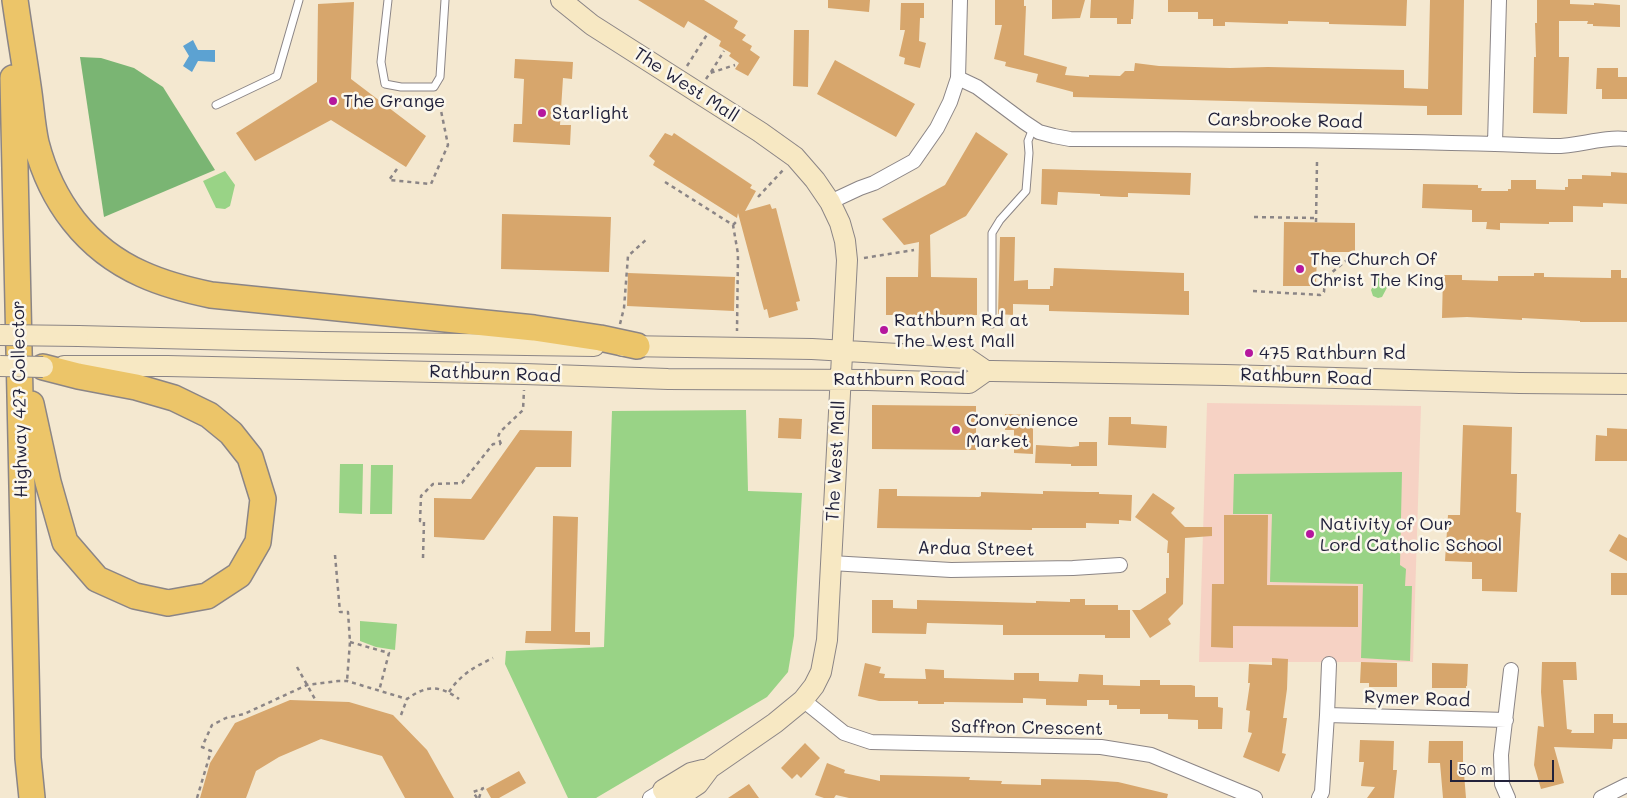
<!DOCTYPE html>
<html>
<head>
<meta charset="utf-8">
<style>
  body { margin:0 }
  #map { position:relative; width:1627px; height:798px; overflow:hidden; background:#f4e8d0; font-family:Mali,sans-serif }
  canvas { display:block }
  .scale { position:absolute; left:1450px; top:760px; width:104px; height:22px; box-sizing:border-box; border:2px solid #22223b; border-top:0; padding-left:6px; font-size:15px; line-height:18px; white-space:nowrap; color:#22223b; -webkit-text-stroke:4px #fbf7ec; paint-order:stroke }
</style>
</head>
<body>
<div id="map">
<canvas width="1627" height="798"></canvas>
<div class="scale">50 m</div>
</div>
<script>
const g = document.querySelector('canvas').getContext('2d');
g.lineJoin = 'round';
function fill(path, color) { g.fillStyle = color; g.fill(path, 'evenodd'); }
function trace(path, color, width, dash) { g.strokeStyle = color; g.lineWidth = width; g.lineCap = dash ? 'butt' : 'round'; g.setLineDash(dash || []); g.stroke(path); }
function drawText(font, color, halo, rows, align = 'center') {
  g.font = font + ' Mali,sans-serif'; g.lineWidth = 5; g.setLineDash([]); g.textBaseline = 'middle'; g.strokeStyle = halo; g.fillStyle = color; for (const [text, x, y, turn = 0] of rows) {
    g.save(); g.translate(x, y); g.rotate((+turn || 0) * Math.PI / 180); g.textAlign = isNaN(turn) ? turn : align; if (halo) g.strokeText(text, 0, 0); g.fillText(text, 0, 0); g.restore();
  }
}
fill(new Path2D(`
  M1207 403 1421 406 1413 662H1199Z`), '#f6d2c4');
fill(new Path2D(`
  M225 171 235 185 230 206 225 209 216 208 203 181Z
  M1378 276 1387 278 1390 282 1382 297 1378 298 1373 296 1371 290Z
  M746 410 748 491 802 493 794 636 788 672 767 697 596 798H568L505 664 506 651 604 647 612 411Z
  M340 464H363L362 514 339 513Z
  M371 465H393L392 514H370Z
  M1402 472 1400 565 1406 569 1405 586H1412L1410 661 1361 658 1363 584 1270 582 1272 514H1233L1234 474Z
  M360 621 397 624 395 650 376 647 360 641Z`), '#99d386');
fill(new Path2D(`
  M80 57 101 58 134 68 163 87 215 170 104 217Z`), '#7ab573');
fill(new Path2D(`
  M193 40 198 50H215V62L198 61 192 72 183 66 189 56 183 46Z`), '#5ca2d2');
fill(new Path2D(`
  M638 0H704L738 21 734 28 746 35 742 40 752 46 750 50 760 57 748 76 735 69 739 63 729 56 731 53 719 46 721 41 688 21 684 28Z
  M828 0H870L869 12 828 8Z
  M995 0H1024V6H1026L1024 55 1067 67 1065 75 1089 77V75L1120 76 1125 71H1134L1135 63 1159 66 1230 68 1268 67 1404 70V88L1428 89 1430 0H1464L1462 115H1427V106L1073 97V92L1036 82 1038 74 1005 66 1006 62 994 59 1002 25H995Z
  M1052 0H1085L1080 18 1052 19Z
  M1091 0H1134L1133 19H1131V24H1117V18H1090Z
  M1168 0H1407L1406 26 1329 24V22L1288 21V24L1225 22V26H1213V19H1198V12H1168Z
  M1537 0H1570V4L1594 5V3L1620 5V27L1593 26V24H1587L1588 21H1559V57H1569L1567 114 1533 113 1534 57H1536L1535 23H1537Z
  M354 2 351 79 426 136 406 167 331 120 255 161 236 133 317 82 318 4Z
  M901 3H924V18H920L919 41 926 43 920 68 904 64 905 58 899 56 905 30H900Z
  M794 30H809L808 87 793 86Z
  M515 59 573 62 572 79 563 78 560 125H571L570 145 513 142 514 124H522L524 79 514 78Z
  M835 60 915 104 896 137 817 94Z
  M1597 68H1618V77H1627V99H1602V89H1596Z
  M976 132 1008 154 966 216 930 235 931 277 977 278V315H886V277H918L919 242 904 245 882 219 945 185Z
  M665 133 672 136 674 133 752 185 750 188 756 191 745 211 770 204 772 209 776 208 800 301 796 302 798 310 769 318 767 309 764 310 738 213 737 218 653 165 655 161 649 156Z
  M1042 169 1191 173 1190 195 1128 193V197H1122L1100 196V194L1058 192 1057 205 1041 204Z
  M1611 172 1627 173V204L1603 203V207L1573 206V222H1549V224L1500 223V230L1486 229 1487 222H1472V210L1422 208 1423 184 1478 185V188H1482L1481 191H1508V189H1511V180H1536V189L1565 190V187H1568V179H1582V175L1611 176Z
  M502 214 611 217 609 272 501 269Z
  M1284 222 1355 223V252H1317L1316 286H1283Z
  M1000 237H1015L1014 281 1028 280V289H1050V286H1053L1054 268 1184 273V291H1189V315L1049 311V305L1013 304V315L998 314Z
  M1611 270H1621V278H1627V322H1580V321L1522 318V320L1467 317 1442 318 1443 275H1462V280L1498 281V276H1534V273H1544V277L1611 278Z
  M628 273 735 277 734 311 627 306Z
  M872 405 976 406V450L872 449Z
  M1005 414 1033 415V454L1014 453V430H1005Z
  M1109 417H1131V424L1167 426 1166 448 1108 445Z
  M779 418 802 419 801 439 778 438Z
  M1463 425 1512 427 1511 474H1517L1516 512 1521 513 1517 592 1482 591V579H1472V562L1445 561 1448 515H1460Z
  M1607 428 1627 429V461H1595L1596 435 1607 436Z
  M520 430 572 431 571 467H536L484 540 434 537V498L471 499Z
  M1079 442H1097V466H1071V464L1035 463 1036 445 1071 447 1079 446Z
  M879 489H897V496L979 497 981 496V492L1043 494V491L1087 492H1099V494L1132 495 1131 521 1119 520V524L1086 523V528H1032V530L877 528Z
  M1153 493 1175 508 1171 513 1185 527H1212V536L1185 538 1183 604 1168 619 1171 624 1150 638 1132 610H1140L1166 593V578H1169V553H1167L1168 541 1135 517Z
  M1224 515H1268L1267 585 1358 586V627L1233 626V648L1211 647 1212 584H1224Z
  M553 516 578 517 575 632H590V645L525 643 526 631H551Z
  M1619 534 1627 538V561L1609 551Z
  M1611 573H1627V595H1611Z
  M1070 599H1085V605H1118V610H1130V638H1105V635H1003V625L927 623 926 634 872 633V600H893V608L917 609V600L1036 603V601L1070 602Z
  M1272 658 1288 659 1287 689 1283 718H1287L1282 753 1286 754 1279 772 1243 757 1252 733 1248 732 1250 711 1246 710 1250 683H1248L1249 664 1272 665Z
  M1361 662 1397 663V687H1369V683H1360Z
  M1542 662H1576L1577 680H1563L1567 729 1572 730 1571 733H1594V714H1613V723H1627V739H1613L1612 749 1554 747 1564 783 1541 789 1534 765 1538 726 1544 727 1541 692Z
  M865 663 881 667 879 673 885 674 884 678 926 679 925 669 944 670V678L1014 680V673H1039V681L1078 682 1079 674 1103 675V685L1140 686V680H1160V685H1191L1195 686V697H1218V707L1223 708 1222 729H1198V720L1168 719V714H1140V709H1117V705H1109V700H1087V706L1046 705V699L1023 698V703L944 702V704H918V701H879L858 696Z
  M1432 663 1468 664 1467 686H1466V688H1432Z
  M290 700 349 702 393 715 427 750 454 798H405L382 756 321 739 279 757 256 771 246 798H200L210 763 235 723Z
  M1360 740 1394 741 1393 770H1397L1394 798H1367L1375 787 1361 786 1364 762H1359Z
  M1429 741H1463V761L1466 798H1443L1440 763H1428Z
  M805 743 820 758 801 778 797 774 792 779 781 768Z
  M827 763 845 770 844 773 880 781V775L970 777 969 780 1002 781 1001 784 1041 785V779L1088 780 1118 782 1168 794 1167 798H849L836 795 834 798H824L815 795Z
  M519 771 526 783 499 798H491L486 789Z
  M749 784 759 798H728Z`), '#d7a66c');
const lane = new Path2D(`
  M388 0 381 62 385 84 401 87H434L440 77 445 0
  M216 105 277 76 299 0
  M992 324V233L1000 220 1026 191 1029 153 1028 141 1033 128`);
const street = new Path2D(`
  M958 78 977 87 1024 122 1039 132 1054 136 1070 139C1231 139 1391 140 1552 146 1577 147 1602 136 1627 139
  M1495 143 1499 0
  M830 202 860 188 874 183 914 161 937 128 950 102 958 78 960 0
  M831 563 951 570 1073 568 1120 565
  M803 700 844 733 871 742 1101 747 1151 755 1255 798
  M1327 715 1506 720
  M650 798 663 790
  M1319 798 1322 792 1327 715 1329 664
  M1508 798 1502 784 1501 755 1511 670
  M1601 798 1627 785`);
const secondary = new Path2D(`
  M561 0 592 25 760 132 795 157 815 180 830 202 840 223 845 241 847 260 827 640 821 672 814 686 803 700 775 723 710 768 698 784 677 798
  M78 336 323 342 594 346
  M623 346 812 349 967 358 986 371H992L1225 375 1520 383 1627 384
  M64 366H167L524 374 668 379 867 380 969 383 986 371
  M668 798 663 790 691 773 703 770`);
const highway = new Path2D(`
  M15 0C19 29 24 58 28 86 31 105 32 125 36 143 51 201 86 249 142 274 164 284 187 290 211 295L534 328 600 338 637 346
  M13 78 28 758 32 798
  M31 404 48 482 65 542 97 579 135 596 168 603 207 596 239 575 258 542 263 499 250 457 231 433 209 415 174 398 136 387 78 376 43 367`);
trace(lane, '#8b8586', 9);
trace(street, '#8b8586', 16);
trace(secondary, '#8b8586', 22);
trace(highway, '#8b8586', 28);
trace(new Path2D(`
  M687 66 708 33
  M711 72 724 51
  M706 79 710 73 735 65
  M397 169 389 180 431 184 448 145 438 96
  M665 182 733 225 738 254 737 331
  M758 197 784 169
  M1254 217 1316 218
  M1316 222 1317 162
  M733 225 738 220
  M864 258 914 250
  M1253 291 1320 295 1324 292 1325 278 1353 255
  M620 324 624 308 628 256 647 239
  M501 444 498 437 500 432 523 410 524 390
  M335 555 340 612H348L350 642 347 681
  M423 558 424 521H420L421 496 433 484 462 483 493 444H501
  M350 642 389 653 379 691
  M297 667 316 701
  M449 692C460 675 474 667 493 658
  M401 715 407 699
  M197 798 211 751 202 747 212 725 226 718 244 714 307 685 338 681H347L407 699C426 685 440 685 459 699
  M477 798 473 792 484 788
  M479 798 482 789`), '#8b8586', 2.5, [4, 4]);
trace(lane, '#fff', 7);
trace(street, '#fff', 14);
trace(secondary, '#f7e8c3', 20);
trace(highway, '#ecc569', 25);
const secondaryBridge = new Path2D(`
  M0 335 78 336
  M0 366 43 367`);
trace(secondaryBridge, '#8b8586', 22, []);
trace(secondaryBridge, '#f7e8c3', 20);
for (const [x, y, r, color] of [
  [333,101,5,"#b5179e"],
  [542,113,5,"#b5179e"],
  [1300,269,5,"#b5179e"],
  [884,330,5,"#b5179e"],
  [1249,353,5,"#b5179e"],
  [956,430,5,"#b5179e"],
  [1310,534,5,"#b5179e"]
]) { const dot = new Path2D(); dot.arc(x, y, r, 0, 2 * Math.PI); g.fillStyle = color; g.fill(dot); trace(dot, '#fbf7ec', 2); }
drawText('18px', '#22223b', '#fbf7ec', [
  ["The West Mall",686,85,33],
  ["Carsbrooke Road",1285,121,1],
  ["Rathburn Road",495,374,2],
  ["Rathburn Road",1306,377,2],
  ["Rathburn Road",899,379],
  ["Highway 427 Collector",20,399,-91],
  ["The West Mall",836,461,-87],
  ["Ardua Street",976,549,1],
  ["Rymer Road",1417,699,2],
  ["Saffron Crescent",1027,728,1]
]);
drawText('18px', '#22223b', '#fbf7ec', [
  ["The Grange",343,101],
  ["Starlight",552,113],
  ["The Church Of",1310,259],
  ["Christ The King",1310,280],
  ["Rathburn Rd at",894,320],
  ["The West Mall",894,341],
  ["475 Rathburn Rd",1259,353],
  ["Convenience",966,420],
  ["Market",966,441],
  ["Nativity of Our",1320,524],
  ["Lord Catholic School",1320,545]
], 'left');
</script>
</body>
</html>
